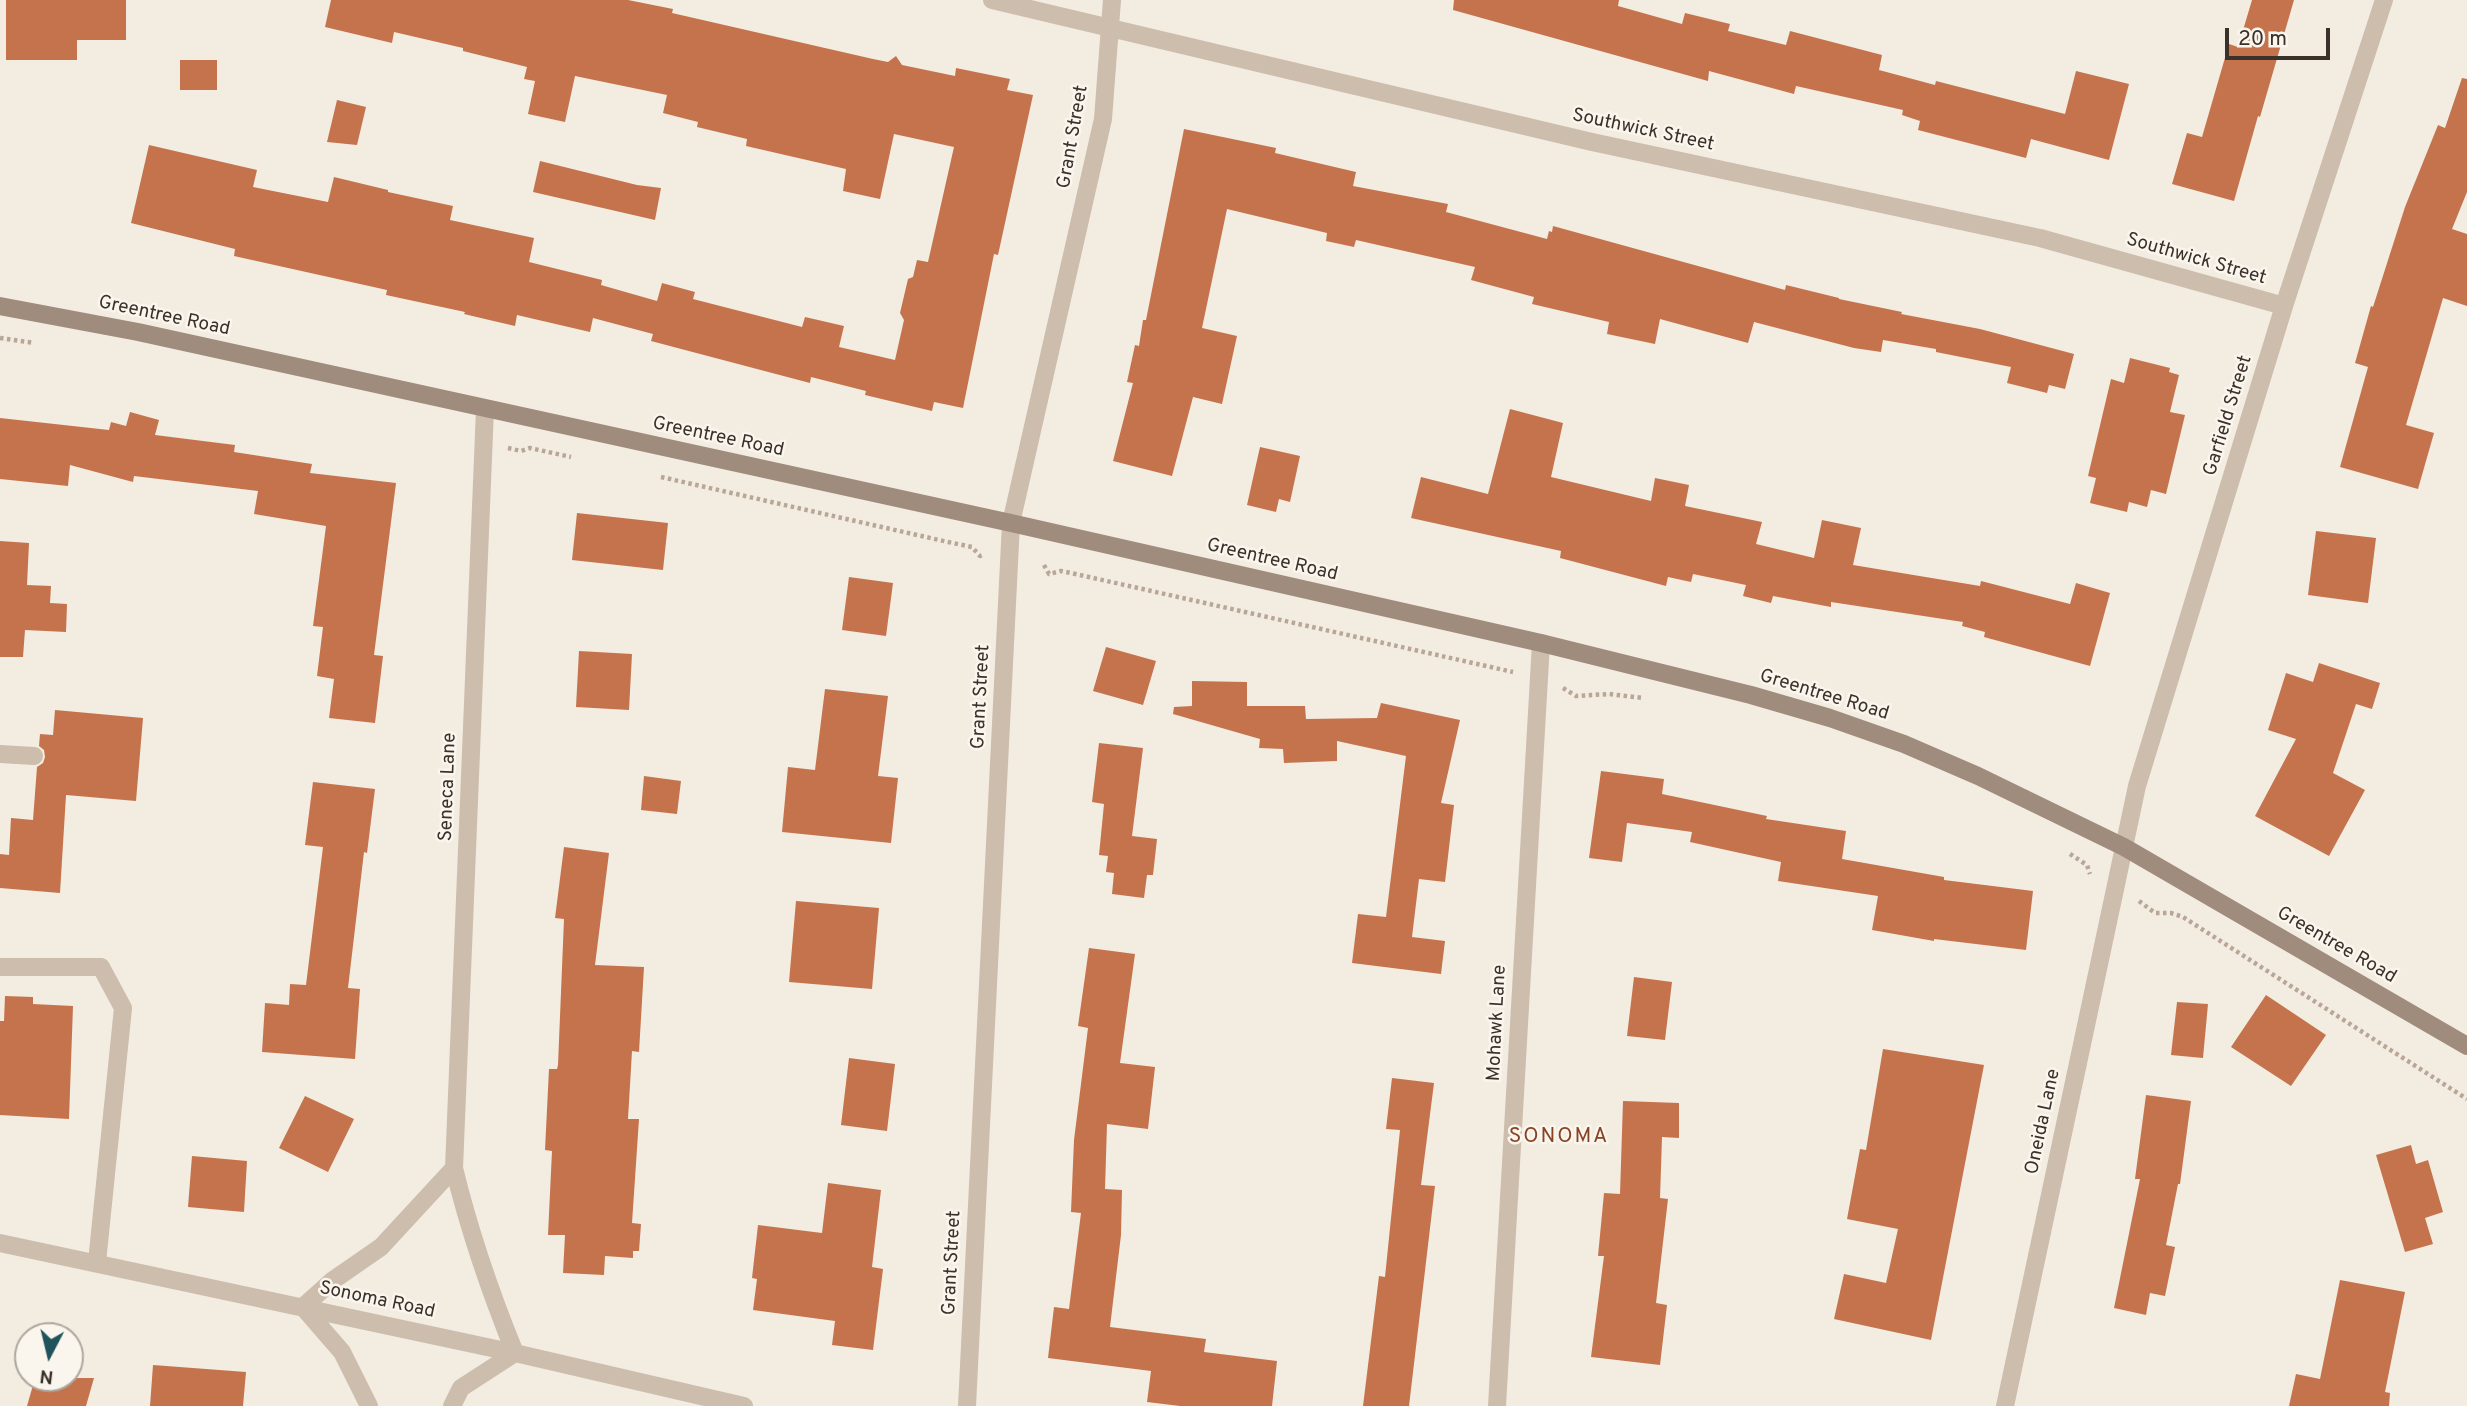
<!DOCTYPE html>
<html>
<head>
<meta charset="utf-8">
<style>
  body { margin:0 }
  #map { position:relative; width:2467px; height:1406px; overflow:hidden; background:#f3ece1; font-family:Overpass,sans-serif }
  canvas { display:block }
  .north { position:absolute; left:14px; top:1322px; width:70px; height:70px; box-sizing:border-box; background:#faf5ed; border:2px solid #ada79f; border-radius:50%; rotate:187deg; font-size:19px; font-weight:700; line-height:28px; text-align:center; color:#3a312b }
  .north::after { content:''; display:block; margin:auto; width:24px; height:32px; background:#20535c; clip-path:polygon(50% 0,100% 100%,50% 72%,0 100%) }
  .scale { position:absolute; left:2225px; top:28px; width:105px; height:32px; box-sizing:border-box; border:4px solid #3a312b; border-top:0; padding-left:9px; font-size:21px; line-height:24px; white-space:nowrap; color:#3a312b; -webkit-text-stroke:5px #faf5ed; paint-order:stroke }
</style>
</head>
<body>
<div id="map">
<canvas width="2467" height="1406"></canvas>
<div class="north">N</div>
<div class="scale">20 m</div>
</div>
<script>
const g = document.querySelector('canvas').getContext('2d');
g.lineJoin = 'round';
function fill(path, color) { g.fillStyle = color; g.fill(path, 'evenodd'); }
function trace(path, color, width, dash) { g.strokeStyle = color; g.lineWidth = width; g.lineCap = dash ? 'butt' : 'round'; g.setLineDash(dash || []); g.stroke(path); }
function drawText(font, color, halo, rows, align = 'center') {
  g.font = font + ' Overpass,sans-serif'; g.lineWidth = 5; g.setLineDash([]); g.textBaseline = 'middle'; g.strokeStyle = halo; g.fillStyle = color; for (const [text, x, y, turn = 0] of rows) {
    g.save(); g.translate(x, y); g.rotate((+turn || 0) * Math.PI / 180); g.textAlign = isNaN(turn) ? turn : align; if (halo) g.strokeText(text, 0, 0); g.fillText(text, 0, 0); g.restore();
  }
}
fill(new Path2D(`
  M6 0H126V40H77V60H6Z
  M331 0H628L673 9 672 13 873 59 888 62 896 56 902 65 955 76 956 68 1010 79 1007 90 1033 95 998 255 994 254 963 408 934 402 932 411 865 395 866 391 811 377 810 383 651 341 653 334 593 318 590 332 517 315 515 326 485 319 464 314 465 312 386 295 387 290 234 256 235 249 131 223 149 145 257 170 253 187 328 202 334 177 388 190V192L453 206 450 220 534 238 529 262 602 280 601 285 657 301 662 283 695 292 693 299 802 327 805 317 844 326 839 347 895 360 904 320 900 313 908 279 913 277 917 260 928 262 954 147 894 134 880 199 843 191 846 169 746 146 747 139 697 127 698 122 663 113 667 95 575 76 565 122 528 114 535 81 524 79 527 67 463 51V48L394 32 392 43 325 27Z
  M1454 0H1619L1618 6 1682 24 1685 13 1730 24 1728 31 1786 45 1790 31 1882 55 1879 70 1935 85 1936 81 2065 114 2076 71 2129 84 2109 160 2031 139 2026 158 1918 130 1920 121 1902 115 1903 110 1796 86 1794 94 1709 71 1708 81 1453 10Z
  M2252 0H2294L2260 117 2258 116 2234 201 2172 184 2187 133 2202 137 2229 44 2238 47Z
  M180 60H217V90H180Z
  M2462 78 2467 79V192L2452 229 2467 234V306L2443 298 2406 425 2434 433 2418 489 2340 467 2368 367 2355 363 2371 306 2373 307 2405 207 2438 125 2445 128Z
  M337 100 366 107 357 145 327 142Z
  M1184 129 1276 148 1275 153 1356 172 1353 186 1448 204 1446 212 1547 239 1549 231 1552 232 1553 226 1785 290 1786 285 1839 298V299L1902 312 1901 314 1980 329 2074 354 2065 389 2049 385 2047 393 2007 383 2011 367 1936 352V349L1883 340 1881 352 1854 348 1754 322 1748 343 1660 319 1655 344 1607 334 1609 322 1532 304 1534 297 1471 280 1475 267 1356 240 1354 247 1326 241 1327 233 1227 209 1202 328 1237 336 1222 404 1193 397 1172 476 1113 461 1133 383 1127 382 1135 345 1139 346 1143 320H1146Z
  M540 161 637 185 661 188 655 220 533 192Z
  M2130 358 2170 368 2169 372 2179 375 2170 412 2185 415 2166 494 2151 490 2147 507 2129 502 2127 512 2090 503 2096 478 2088 476 2111 379 2124 383Z
  M1510 409 1563 423 1551 477 1651 501 1655 478 1689 485 1685 506 1762 522 1756 544 1814 558 1822 520 1861 528 1853 565 1980 586 1981 581 2070 604 2076 583 2110 593 2090 666 1984 637 1985 632 1962 626 1963 622 1831 602V607L1773 596 1771 603 1743 596 1746 585 1693 574 1691 582 1668 577 1666 586 1560 558 1561 551 1411 518 1421 477 1488 494Z
  M130 412 159 420 155 435 235 445 234 452 312 464 310 473 396 483 374 655 383 656 375 723 329 718 334 679 317 676 323 627 313 626 326 526 254 514 258 491 134 476 133 482 70 465 68 486 0 479V418L109 430 111 422 126 426Z
  M1260 447 1300 456 1290 502 1279 499 1276 512 1247 505Z
  M577 513 668 523 663 570 572 560Z
  M2316 531 2376 538 2368 603 2308 595Z
  M0 541 29 543 27 585 51 586 50 603 67 604 66 632 25 630 23 657H0Z
  M849 577 893 583 886 636 842 630Z
  M1106 647 1156 661 1143 705 1093 691Z
  M579 651 632 654 629 710 576 707Z
  M2319 663 2380 683 2372 709 2356 704 2333 773 2365 790 2329 856 2255 816 2296 739 2268 730 2286 673 2313 682Z
  M1192 681 1247 682V706H1305L1306 719 1377 718 1381 703 1460 720 1441 803 1454 805 1445 882 1419 879 1412 937 1445 941 1441 974 1352 963 1358 914 1386 917 1406 756 1337 741V761L1284 763 1283 749 1259 748 1260 739 1173 714 1174 707 1192 706Z
  M825 689 888 696 878 776 898 778 891 843 782 832 788 767 815 770Z
  M55 710 143 718 136 801 66 795 60 893 0 888V854L9 855 11 818 33 820 37 767 43 763 45 757 44 750 39 746 40 734 53 735Z
  M1099 743 1143 748 1132 836 1157 839 1153 875H1147L1144 898 1112 894 1114 873 1106 872 1108 856 1099 855 1104 804 1092 802Z
  M1601 771 1664 779 1662 794 1767 816 1766 819 1846 831 1842 859 1944 877V880L2033 891 2026 950 1934 939V941L1872 930 1878 896 1778 881 1781 862 1690 842 1692 832 1627 823 1622 862 1589 858Z
  M644 776 681 781 677 814 641 810Z
  M313 782 375 789 367 853 364 852 348 988 360 989 355 1059 262 1052 265 1003 289 1005 290 984 306 985 323 847 305 845Z
  M564 847 609 853 595 965 644 967 639 1052 632 1051 628 1119H639L632 1223 641 1224 639 1251H633V1258L605 1256 604 1275 563 1273 565 1235H548L552 1151 545 1150 549 1069H557L558 1065 564 919 555 918Z
  M796 901 879 908 872 989 789 982Z
  M1089 948 1135 954 1120 1063 1155 1067 1148 1129 1107 1124 1105 1189 1122 1190 1121 1235 1110 1327 1206 1339 1204 1352 1277 1361 1272 1406H1180L1147 1402 1151 1371 1048 1358 1054 1307 1069 1309 1081 1213 1071 1212 1074 1140 1088 1028 1078 1026Z
  M1634 977 1672 982 1665 1040 1627 1036Z
  M2266 995 2326 1035 2291 1086 2231 1047Z
  M5 996 33 997V1004L73 1006 69 1119 0 1115V1021H4Z
  M2177 1002 2208 1004 2203 1058 2171 1055Z
  M1883 1049 1984 1065 1931 1340 1834 1319 1844 1274 1886 1283 1898 1229 1847 1219 1860 1149 1866 1150Z
  M849 1058 895 1064 887 1131 841 1125Z
  M1392 1078 1434 1083 1421 1185 1435 1186 1409 1406H1363L1379 1276 1385 1277 1400 1130 1386 1129Z
  M2146 1095 2191 1101 2180 1184H2178L2166 1245 2175 1247 2165 1296 2150 1293 2146 1315 2114 1308 2140 1179H2135Z
  M305 1096 354 1119 328 1172 279 1148Z
  M1623 1101 1679 1103V1138L1662 1137 1660 1198 1668 1199 1656 1303 1667 1305 1660 1365 1591 1357 1604 1256H1598L1604 1193 1620 1194Z
  M2411 1145 2416 1164 2428 1160 2443 1212 2425 1218 2433 1244 2405 1252 2376 1155Z
  M192 1156 247 1161 244 1212 188 1207Z
  M828 1183 881 1190 872 1267 883 1269 873 1350 832 1345 835 1321 753 1310 757 1279 752 1278 758 1225 822 1233Z
  M2340 1280 2405 1292 2385 1392 2390 1393 2389 1406H2289L2296 1374 2320 1379Z
  M153 1365 246 1372 243 1406H150Z
  M35 1378H94L86 1406H27Z`), '#c5734d');
trace(new Path2D(`
  M0 338 34 343
  M508 448 521 451 530 448 571 457
  M661 477 948 542 972 547 980 556 984 554
  M1044 565 1049 574 1061 571 1071 573 1513 672
  M1563 688 1576 696 1609 694 1643 698
  M2070 854 2087 865 2090 874
  M2139 901 2155 913H2171L2183 917 2467 1099`), '#b8a796', 4.5, [3.5, 3.5]);
trace(new Path2D(`
  M0 754 34 756
  M0 967H101L123 1008 97 1262`), '#ccbdac', 18);
trace(new Path2D(`
  M992 0 1592 142 2040 238 2284 306
  M0 1243 515 1353 744 1406
  M369 1406 342 1352 303 1307 332 1281 381 1247 454 1168
  M452 1406 461 1388 515 1353C489 1289 470 1234 454 1168L485 409
  M967 1406 1011 523 1103 119 1112 0
  M1497 1406 1541 643
  M2005 1406 2137 786 2284 306 2384 0`), '#ccbdac', 18);
trace(new Path2D(`
  M0 306 138 332 1011 523 1541 643 1751 695 1830 718 1904 744 1978 776 2124 847 2467 1046`), '#a08c7d', 18);
drawText('19px', '#3a312b', '#faf5ed', [
  ["Southwick Street",1643,131,12],
  ["Grant Street",1074,137,-80],
  ["Southwick Street",2196,260,16],
  ["Greentree Road",164,317,12],
  ["Garfield Street",2229,416,-73],
  ["Greentree Road",718,438,12],
  ["Greentree Road",1272,561,13],
  ["Greentree Road",1824,696,17],
  ["Grant Street",982,697,-87],
  ["Seneca Lane",449,787,-88],
  ["Greentree Road",2336,946,30],
  ["Mohawk Lane",1498,1023,-87],
  ["Oneida Lane",2044,1122,-78],
  ["Grant Street",953,1263,-87],
  ["Sonoma Road",377,1301,12]
]);
g.letterSpacing = '2px';
drawText('21px', '#894324', '#faf5ed', [
  ["SONOMA",1559,1138]
]);
g.letterSpacing = '0px';
</script>
</body>
</html>
